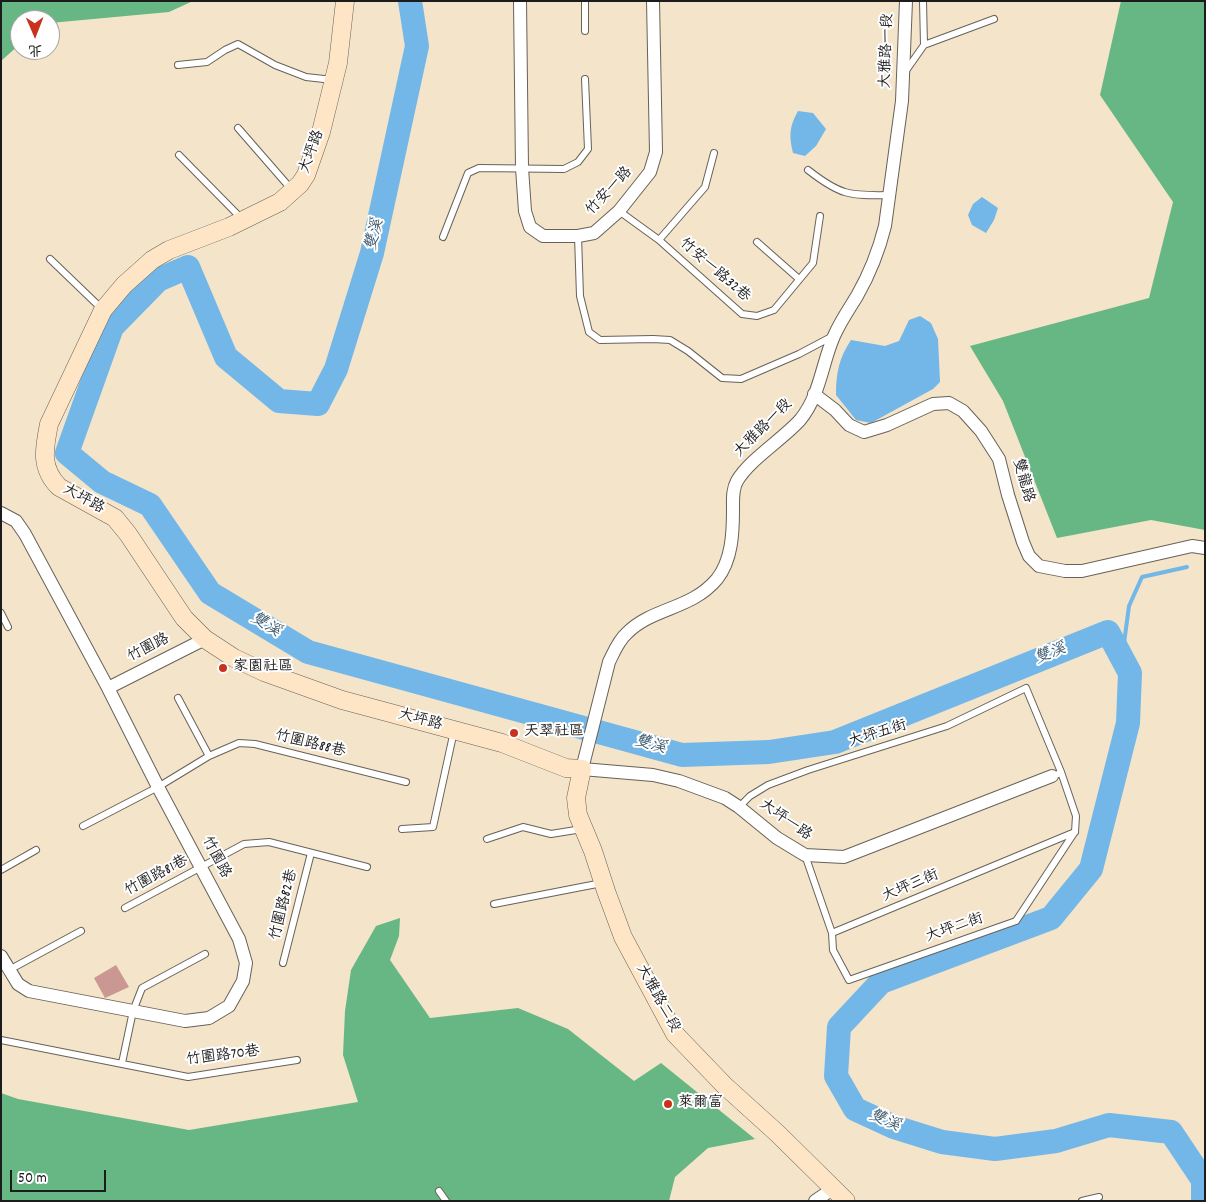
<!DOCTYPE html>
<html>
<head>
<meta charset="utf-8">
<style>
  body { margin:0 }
  #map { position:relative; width:1206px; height:1202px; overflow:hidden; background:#f3e4ca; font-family:Dekko,"LXGW WenKai TC",sans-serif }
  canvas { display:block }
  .frame { position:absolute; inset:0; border:2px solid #1c1c1c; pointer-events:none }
  .north { position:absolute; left:10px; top:10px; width:50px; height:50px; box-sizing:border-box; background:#fff; border:1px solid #a4a4a4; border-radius:50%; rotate:179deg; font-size:14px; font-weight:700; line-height:20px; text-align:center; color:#1c1c1c }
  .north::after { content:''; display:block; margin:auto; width:18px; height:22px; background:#c8321e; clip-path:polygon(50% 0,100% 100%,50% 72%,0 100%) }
  .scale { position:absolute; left:10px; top:1170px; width:96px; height:22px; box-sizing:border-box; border:2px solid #1c1c1c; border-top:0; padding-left:6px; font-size:15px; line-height:18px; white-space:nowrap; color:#1c1c1c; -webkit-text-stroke:4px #fff; paint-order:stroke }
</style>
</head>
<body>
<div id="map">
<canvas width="1206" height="1202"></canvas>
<div class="frame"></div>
<div class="north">北</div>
<div class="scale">50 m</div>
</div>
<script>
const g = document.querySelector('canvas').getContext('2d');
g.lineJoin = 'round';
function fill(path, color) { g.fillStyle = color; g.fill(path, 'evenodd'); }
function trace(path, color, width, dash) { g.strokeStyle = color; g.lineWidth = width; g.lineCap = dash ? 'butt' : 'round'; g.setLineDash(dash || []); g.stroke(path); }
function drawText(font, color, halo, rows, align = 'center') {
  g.font = font + ' Dekko,"LXGW WenKai TC",sans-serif'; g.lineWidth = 4; g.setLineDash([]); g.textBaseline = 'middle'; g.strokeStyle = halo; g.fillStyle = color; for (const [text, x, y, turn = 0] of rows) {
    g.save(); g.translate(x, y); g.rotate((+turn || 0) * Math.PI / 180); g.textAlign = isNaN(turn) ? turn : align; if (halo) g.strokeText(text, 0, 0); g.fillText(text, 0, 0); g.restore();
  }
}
fill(new Path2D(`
  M1 1H193L169 12 50 23V20H20V44L1 61Z
  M1121 1H1205V530L1151 520 1057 538 1003 401 970 346 1149 298 1173 202 1100 95Z
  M400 918 399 936 390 960 430 1018 518 1008 568 1029 634 1081 661 1063 755 1139 708 1148 675 1177 669 1201H1V1093L18 1099 189 1130 358 1102 343 1055 345 1011 351 970 376 926Z`), '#66b783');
fill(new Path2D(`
  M798 111 813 113 826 129 816 146 805 156 793 153C789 136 789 127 798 111Z
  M982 197 998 208 994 220 986 233 972 225 968 215 973 204Z
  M920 316 931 323 938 339 940 382 933 389 871 423 856 420 836 395C836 373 839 358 851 340L885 346 899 341 909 320Z`), '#72b7e8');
trace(new Path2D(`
  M1122 658 1129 606 1142 577 1187 567`), '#72b7e8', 4);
trace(new Path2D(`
  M410 1 417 46 372 253 336 369 318 404 279 401 226 357 188 267 158 280 112 327 67 453 102 482 150 505 210 593 308 652 682 755 769 752 835 742 1108 632 1130 673 1128 723 1091 869 1051 918 881 982 839 1027 836 1076 855 1109 894 1127 942 1142 995 1149 1056 1141 1109 1125 1171 1132 1203 1180V1201`), '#72b7e8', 24);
fill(new Path2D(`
  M116 965 129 987 105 998 94 978Z`), '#ca9793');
const lane = new Path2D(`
  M585 1V31
  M923 1 924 45
  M178 65 207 62 225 50 238 44 275 65 306 77 333 80
  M905 72 924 45 994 19
  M238 128 292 190
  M179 155 241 218
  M808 170C840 195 849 196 889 195
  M619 211 659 240 742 314 757 316 774 310 813 263 820 216
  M578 236 580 296 589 332 600 340 653 339 670 340 688 351 722 378 741 379 799 354 833 336
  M443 237 468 173 479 168 564 169 578 162 588 149 585 79
  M659 240 705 187 714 153
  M757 242 799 279
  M50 259 103 310
  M1 613 8 627
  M178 698 209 756
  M1058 774 1061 772 1076 816 1075 832
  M739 807 750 796 768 785 808 770 947 726 1026 688 1061 772
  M83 826 158 787 209 756 239 743 255 744 406 782
  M402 829 433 827 454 731
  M487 839 523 827 551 834 582 829
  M805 855 832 933 1075 832
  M1 870 36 850
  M494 904 602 883
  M125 908 244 844 269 842 367 867
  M832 933 833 950 849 980 1016 921 1074 833
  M283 963 311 853
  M9 970 81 931
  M1 1040 188 1077 297 1060
  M122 1063 133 1011 142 988 205 954
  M439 1191 446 1201
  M1082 1201 1099 1197`);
const street = new Path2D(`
  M520 1 522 168 525 211 530 227 543 236H578L594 233 619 211 650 172 656 152 653 1
  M906 1 902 101 885 226C879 250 869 275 857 296 849 309 840 322 834 336 822 363 820 396 800 420 783 439 749 460 737 481 732 490 733 500 733 510 733 533 732 560 717 579 691 610 653 607 627 633 618 641 614 652 609 662L582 769 653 775 679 781 725 798 739 807 777 838 805 855 844 857 1052 776
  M814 394 835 410 849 425 864 432 887 425 933 404 949 403 963 411 981 431 999 459 1008 495 1023 542 1029 556 1039 566 1065 571H1082L1192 546 1205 548
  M1 513 16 521 25 534 108 688 158 787 239 939 246 963 243 981 229 1006 209 1018 185 1021 29 991 18 984 1 956
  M108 688 205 639
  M815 1201 834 1188`);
const secondary = new Path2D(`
  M345 1 338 63 321 132 306 175 300 184 280 202 229 227 169 250 152 260 124 285 103 310 49 424C44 449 40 468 59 487L115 518 128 534 184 618 205 639 234 658 264 672 342 700 502 743 566 768 582 769 576 798 578 815 593 851 606 891 623 937 675 1034 725 1086 777 1133 846 1201`);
trace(lane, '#676259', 8);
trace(street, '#676259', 14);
trace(secondary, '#676259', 19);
trace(lane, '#fff', 6);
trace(street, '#fff', 12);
trace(secondary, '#fde5c5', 18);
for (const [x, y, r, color] of [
  [223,668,5,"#c8321e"],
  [514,733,5,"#c8321e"],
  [668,1104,5,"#c8321e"]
]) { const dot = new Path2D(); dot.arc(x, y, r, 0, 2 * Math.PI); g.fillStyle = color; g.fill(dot); trace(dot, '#fff', 2); }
drawText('15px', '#1c1c1c', '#fff', [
  ["大雅路一段",888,51,-88],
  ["大坪路",313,152,-70],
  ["竹安一路",610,192,-47],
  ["竹安一路32巷",714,271,41],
  ["大雅路一段",764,429,-45],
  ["雙龍路",1022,481,74],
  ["大坪路",83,500,29],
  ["竹圍路",149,649,-27],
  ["大坪路",420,721,15],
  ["大坪五街",878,735,-17],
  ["竹圍路88巷",310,745,14],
  ["大坪一路",785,821,35],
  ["竹園路",215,858,62],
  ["竹圍路81巷",157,877,-28],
  ["大坪三街",911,887,-23],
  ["竹圍路82巷",285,905,-76],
  ["大坪二街",955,929,-19],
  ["大雅路二段",657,999,61],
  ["竹圍路70巷",223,1057,-7]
]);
drawText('15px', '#1c1c1c', '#fff', [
  ["家園社區",233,668],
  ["天翠社區",524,733],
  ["萊爾富",678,1104]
], 'left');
drawText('italic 16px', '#3e5a6e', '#fff', [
  ["雙溪",376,235,-77],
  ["雙溪",265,626,31],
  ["雙溪",1051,655,-22],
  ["雙溪",650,746,15],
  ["雙溪",884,1122,23]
]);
</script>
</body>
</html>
